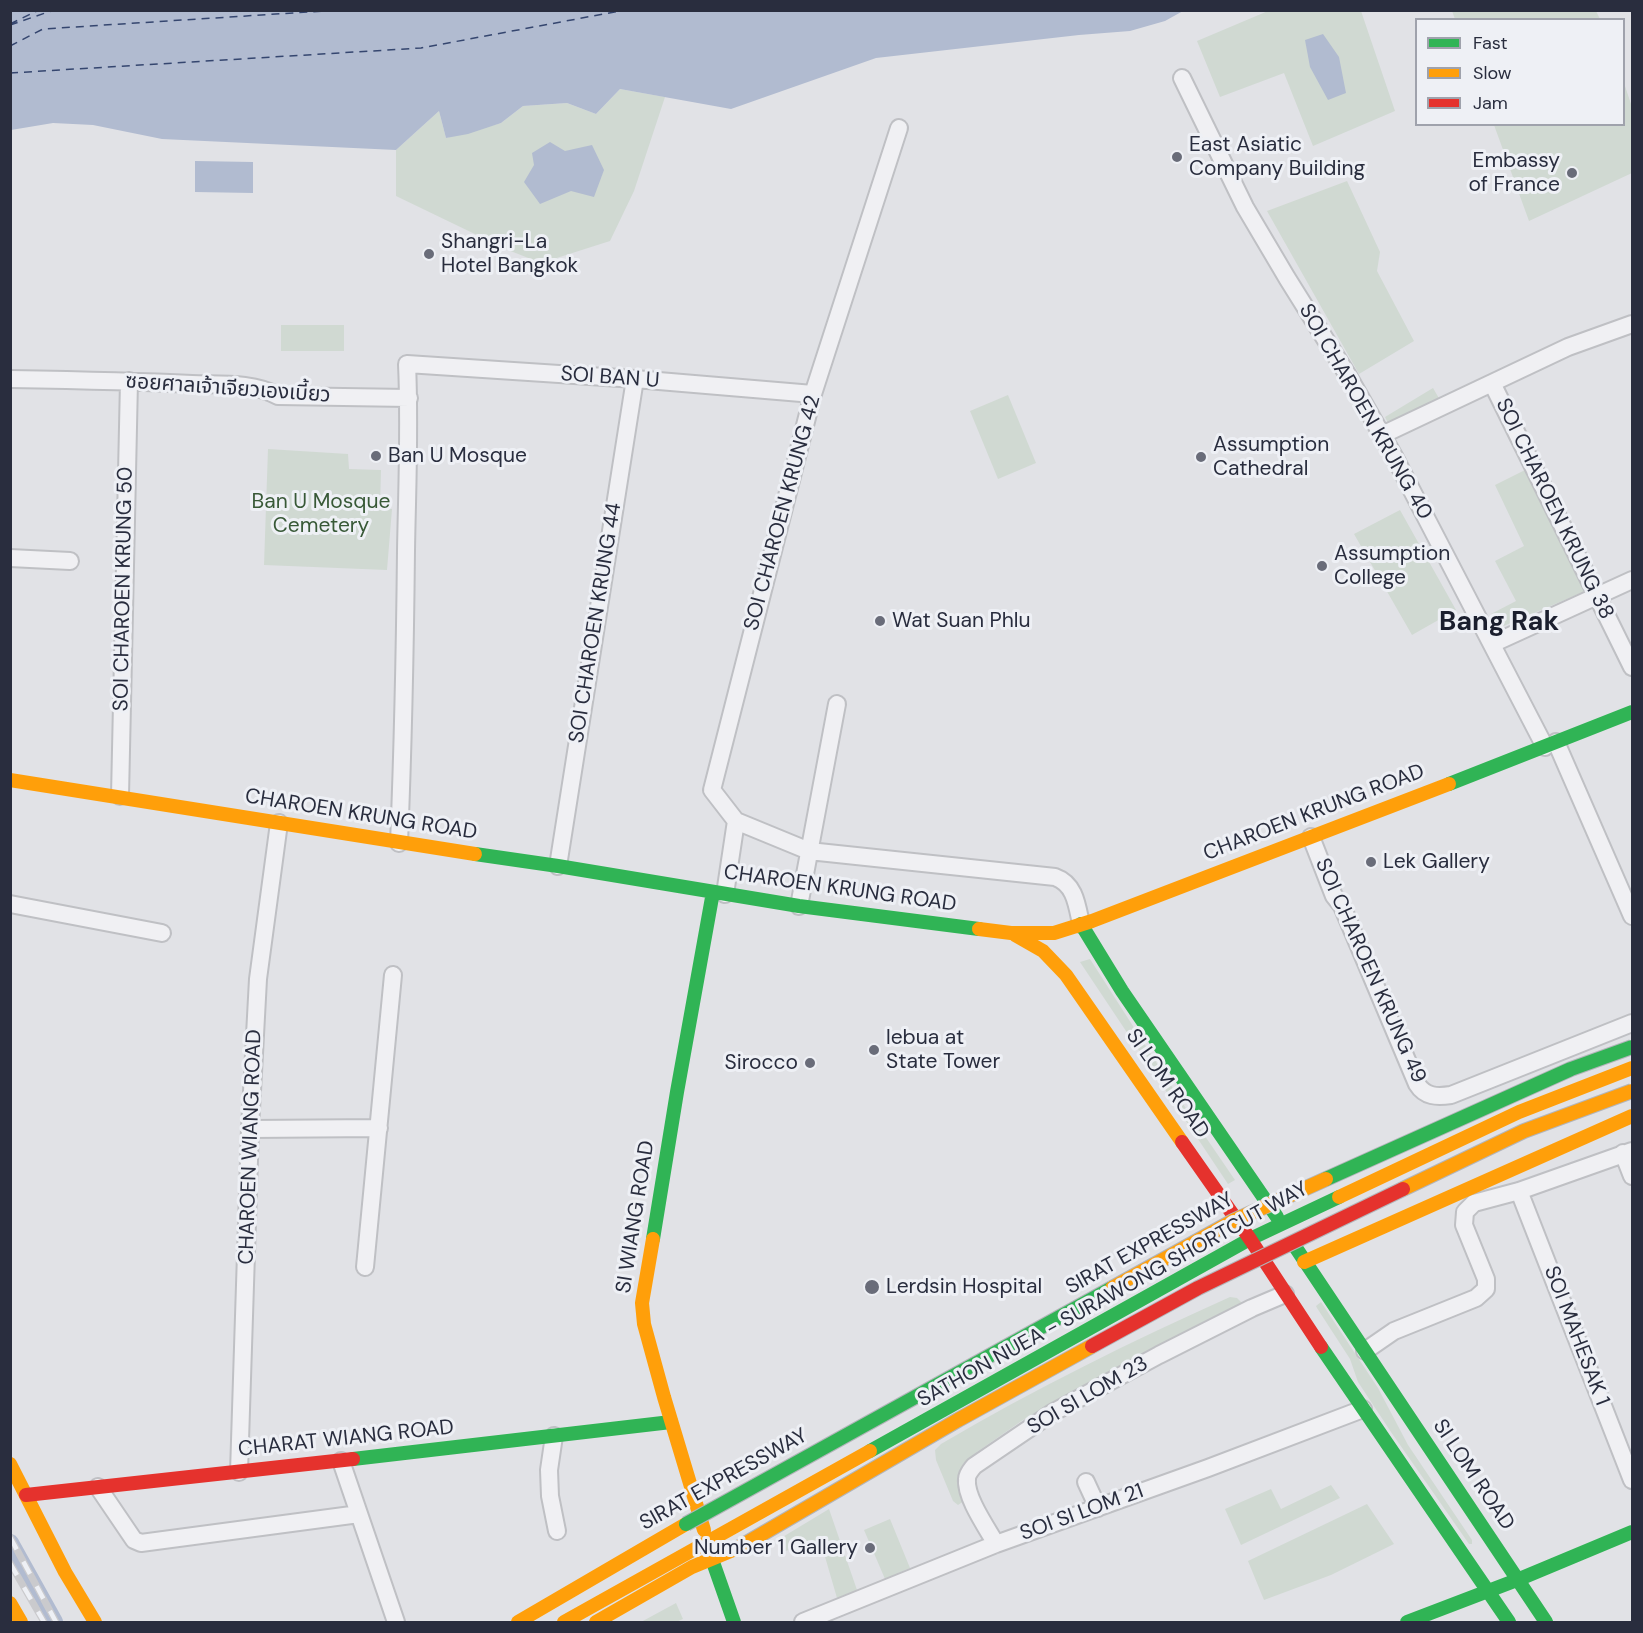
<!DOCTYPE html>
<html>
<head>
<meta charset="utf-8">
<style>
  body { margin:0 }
  #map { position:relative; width:1643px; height:1633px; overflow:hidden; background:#e1e2e6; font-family:"DM Sans",sans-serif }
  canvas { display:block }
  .frame { position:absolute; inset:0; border:12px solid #292d3e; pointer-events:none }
  .legend { position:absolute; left:1415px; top:18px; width:210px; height:108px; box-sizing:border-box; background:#eef0f5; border:2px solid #9fa2ac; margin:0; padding:8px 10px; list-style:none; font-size:18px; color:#292d3e }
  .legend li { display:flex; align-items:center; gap:12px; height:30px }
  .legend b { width:30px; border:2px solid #9fa2ac }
</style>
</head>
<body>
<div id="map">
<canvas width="1643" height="1633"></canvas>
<div class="frame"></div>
<ul class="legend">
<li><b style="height:8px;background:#30b455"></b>Fast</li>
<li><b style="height:8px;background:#ff9f0a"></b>Slow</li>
<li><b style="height:8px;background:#e5322d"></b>Jam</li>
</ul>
</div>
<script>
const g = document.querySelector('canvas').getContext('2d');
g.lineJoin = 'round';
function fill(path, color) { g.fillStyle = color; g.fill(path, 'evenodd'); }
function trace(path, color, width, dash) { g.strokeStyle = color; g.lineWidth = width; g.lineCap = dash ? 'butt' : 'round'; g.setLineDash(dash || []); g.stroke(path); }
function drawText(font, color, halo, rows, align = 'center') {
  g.font = font + ' "DM Sans","Noto Sans Thai",sans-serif'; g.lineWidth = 6; g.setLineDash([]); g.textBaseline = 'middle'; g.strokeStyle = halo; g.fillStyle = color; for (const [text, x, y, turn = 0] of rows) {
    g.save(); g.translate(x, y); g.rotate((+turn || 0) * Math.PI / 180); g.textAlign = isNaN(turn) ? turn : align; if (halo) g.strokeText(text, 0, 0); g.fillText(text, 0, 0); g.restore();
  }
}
fill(new Path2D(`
  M1268 11H1361L1395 111 1313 146 1284 73 1220 97 1197 41Z
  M1452 11H1596L1600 19H1455Z
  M1624 83 1632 107V173L1529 221 1494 125 1624 124Z
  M620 89 665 97 634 191 610 241 541 263 508 250 396 196V150L439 111 446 138 501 123 523 106 567 103 596 114Z
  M1347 181 1380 252 1377 271 1414 341 1359 374 1267 211Z
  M281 325H344V351H281Z
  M1433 388 1440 400 1389 425 1385 417Z
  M1008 395 1036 463 998 479 970 411Z
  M268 449 348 454 349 469 381 470 380 508 392 509 387 570 264 565Z
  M1527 469 1588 590 1499 628 1491 614 1516 601 1495 561 1524 546 1495 485Z
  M1400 510 1456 610 1412 635 1354 534Z
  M1090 959 1181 1101 1235 1180 1228 1184 1080 962Z
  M1230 1297 1237 1298 1241 1302 1238 1311 1188 1331 1124 1363 1023 1420 977 1452 963 1464 960 1486 964 1501 958 1505 953 1501 936 1460 935 1450 941 1444C1034 1389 1132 1341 1230 1297Z
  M1321 1302 1378 1388 1408 1445 1472 1540V1544H1469L1391 1432 1358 1382 1350 1359 1317 1308 1316 1306Z
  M1331 1485 1340 1498 1241 1545 1225 1509 1271 1489 1281 1509Z
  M1367 1504 1394 1544 1331 1575 1264 1600 1248 1561Z
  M829 1509 857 1590 837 1598 821 1543 785 1551 781 1538Z
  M890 1519 910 1568 885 1579 864 1530Z
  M676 1603 683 1619 676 1622H641Z`), '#d0d9d2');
fill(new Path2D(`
  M11 10H1183V11L1165 21 1130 31 1079 35 876 58 731 109 620 89 596 114 567 103 523 106 501 123 468 134 446 138 439 111 396 150 162 139 93 125 53 123 11 130Z
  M1323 34 1339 57 1346 93 1328 100 1310 67 1305 40Z
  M550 142 565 151 592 145 604 170 594 197 571 191 540 204 524 182 534 165 532 153Z
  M195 161 253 162V193L195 192Z`), '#b1bbd0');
trace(new Path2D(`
  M10 1543 54 1622`), '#b1bbd0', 18);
trace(new Path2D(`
  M10 24 39 10
  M10 25 54 10
  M10 46 43 29 339 10
  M10 73 421 48 625 10`), '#35466f', 1.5, [8, 6]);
const street = new Path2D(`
  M1182 78 1245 207 1287 278 1347 374 1395 458 1545 747
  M899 128 813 394 712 790 736 821 809 851 1055 877C1075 884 1077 905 1081 924
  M10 379C71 380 131 381 192 384 220 385 253 382 278 396L409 398
  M1492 383 1632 667
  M1382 435 1568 347 1632 324
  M10 558 70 561
  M1492 644 1632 580
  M1556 742 1632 916
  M120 796 129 381
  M1311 837 1334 896 1342 906 1417 1084C1425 1097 1437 1097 1451 1095L1632 1023
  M399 843C403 746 405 648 406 551 407 489 410 427 407 364L635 379 813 394
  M558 866 635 379
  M725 894 736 821
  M10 904 162 933
  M799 906 837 704
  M250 1129 379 1128
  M1623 1153 1632 1176
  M1519 1191 1632 1480
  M365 1267 393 975
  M1365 1351 1394 1331 1476 1298 1486 1289V1279L1464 1225 1465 1212 1474 1203 1519 1191 1632 1151
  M554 1436 549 1470 550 1496 557 1531
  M341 1461 396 1622
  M239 1472 250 1129 258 979 279 823
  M1086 1482 1098 1508
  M98 1487 134 1540 141 1543 359 1514
  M996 1544C987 1528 965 1497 967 1479 967 1474 971 1470 974 1466L1052 1413 1159 1355 1252 1308 1285 1294
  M803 1622 996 1544 1208 1468 1363 1409`);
trace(street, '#bfc0c4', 20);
trace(street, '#f0f0f3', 16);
trace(new Path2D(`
  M1449 784 1632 712
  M475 854 558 866 799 906 979 929
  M1081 924 1122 991 1277 1217
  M653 1239 677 1092 713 892
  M1296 1248 1546 1622
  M1321 1347 1509 1622
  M870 1451 1250 1239 1339 1197
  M353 1459 671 1422
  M714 1565 734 1622
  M1407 1622 1517 1580 1632 1532`), '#30b455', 14);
trace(new Path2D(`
  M10 780 475 854
  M979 929 1011 933H1054L1092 921 1449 784
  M1015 935 1043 951 1066 975 1182 1142
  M1339 1197 1519 1112 1632 1068
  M653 1239 642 1303 644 1324 664 1397 704 1530
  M1304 1262 1632 1116
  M10 1464 65 1572 95 1622
  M10 1603 21 1622
  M518 1622 686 1524
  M564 1622 870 1451
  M596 1622 692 1567 738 1548`), '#ff9f0a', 14);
trace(new Path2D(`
  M1182 1142 1250 1239 1321 1347
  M26 1495 353 1459`), '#e5322d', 14);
const rail = new Path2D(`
  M10 1537 56 1622
  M10 1563 44 1622`);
trace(rail, '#cacacd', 7);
trace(rail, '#eef0f5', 4.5, [14]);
const fastBridge = new Path2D(`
  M1326 1179 1571 1069 1632 1047
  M686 1524 1112 1288`);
const slowBridge = new Path2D(`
  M1403 1189 1524 1131 1632 1091
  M1112 1288 1233 1221 1326 1179
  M738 1548 958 1420 1092 1346`);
const jamBridge = new Path2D(`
  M1092 1346 1198 1288 1403 1189`);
trace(fastBridge, '#b3b5ba', 16, []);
trace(slowBridge, '#b3b5ba', 16, []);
trace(jamBridge, '#b3b5ba', 16, []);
trace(fastBridge, '#30b455', 14);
trace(slowBridge, '#ff9f0a', 14);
trace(jamBridge, '#e5322d', 14);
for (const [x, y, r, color] of [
  [1177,157,6,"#696c79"],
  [1572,173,6,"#696c79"],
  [429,254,6,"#696c79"],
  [376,456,6,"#696c79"],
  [1201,457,6,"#696c79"],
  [1322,566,6,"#696c79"],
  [880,621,6,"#696c79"],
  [1371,862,6,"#696c79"],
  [874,1050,6,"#696c79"],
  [810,1063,6,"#696c79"],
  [872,1287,8,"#696c79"],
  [870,1548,6,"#696c79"]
]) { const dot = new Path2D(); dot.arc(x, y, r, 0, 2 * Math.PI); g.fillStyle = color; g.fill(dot); trace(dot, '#eef0f5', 2); }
drawText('21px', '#292d3e', '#eef0f5', [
  ["East Asiatic",1189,145],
  ["Company Building",1189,169],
  ["Embassy",1560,161,"right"],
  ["of France",1560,185,"right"],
  ["Shangri-La",441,242],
  ["Hotel Bangkok",441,266],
  ["Assumption",1213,445],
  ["Cathedral",1213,469],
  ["Ban U Mosque",388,456],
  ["Assumption",1334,554],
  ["College",1334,578],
  ["Wat Suan Phlu",892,621],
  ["Lek Gallery",1383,862],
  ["lebua at",886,1038],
  ["State Tower",886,1062],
  ["Sirocco",798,1063,"right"],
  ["Lerdsin Hospital",886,1287],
  ["Number 1 Gallery",858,1548,"right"]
], 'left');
drawText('21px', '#292d3e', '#eef0f5', [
  ["SOI BAN U",610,378,4],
  ["ซอยศาลเจ้าเจียวเองเบี้ยว",228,389,4],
  ["SOI CHAROEN KRUNG 40",1365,412,60],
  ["SOI CHAROEN KRUNG 38",1554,509,64],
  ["SOI CHAROEN KRUNG 42",783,513,-75],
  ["SOI CHAROEN KRUNG 50",124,589,-89],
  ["SOI CHAROEN KRUNG 44",596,623,-81],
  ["CHAROEN KRUNG ROAD",1314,813,-21],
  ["CHAROEN KRUNG ROAD",361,815,9],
  ["CHAROEN KRUNG ROAD",840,889,8],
  ["SOI CHAROEN KRUNG 49",1370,971,66],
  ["SI LOM ROAD",1167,1084,55],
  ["CHAROEN WIANG ROAD",251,1147,-88],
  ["SI WIANG ROAD",636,1217,-81],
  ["SIRAT EXPRESSWAY",1150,1244,-29],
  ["SATHON NUEA - SURAWONG SHORTCUT WAY",1113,1295,-29],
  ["SOI MAHESAK 1",1576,1336,69],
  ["SOI SI LOM 23",1088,1396,-30],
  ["CHARAT WIANG ROAD",346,1439,-6],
  ["SI LOM ROAD",1473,1475,56],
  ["SIRAT EXPRESSWAY",724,1480,-29],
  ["SOI SI LOM 21",1082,1513,-20]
]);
drawText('21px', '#385937', '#eef0f5', [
  ["Ban U Mosque",321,502],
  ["Cemetery",321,526]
]);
drawText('bold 27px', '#1b1f2e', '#eef0f5', [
  ["Bang Rak",1499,623]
]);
</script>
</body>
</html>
